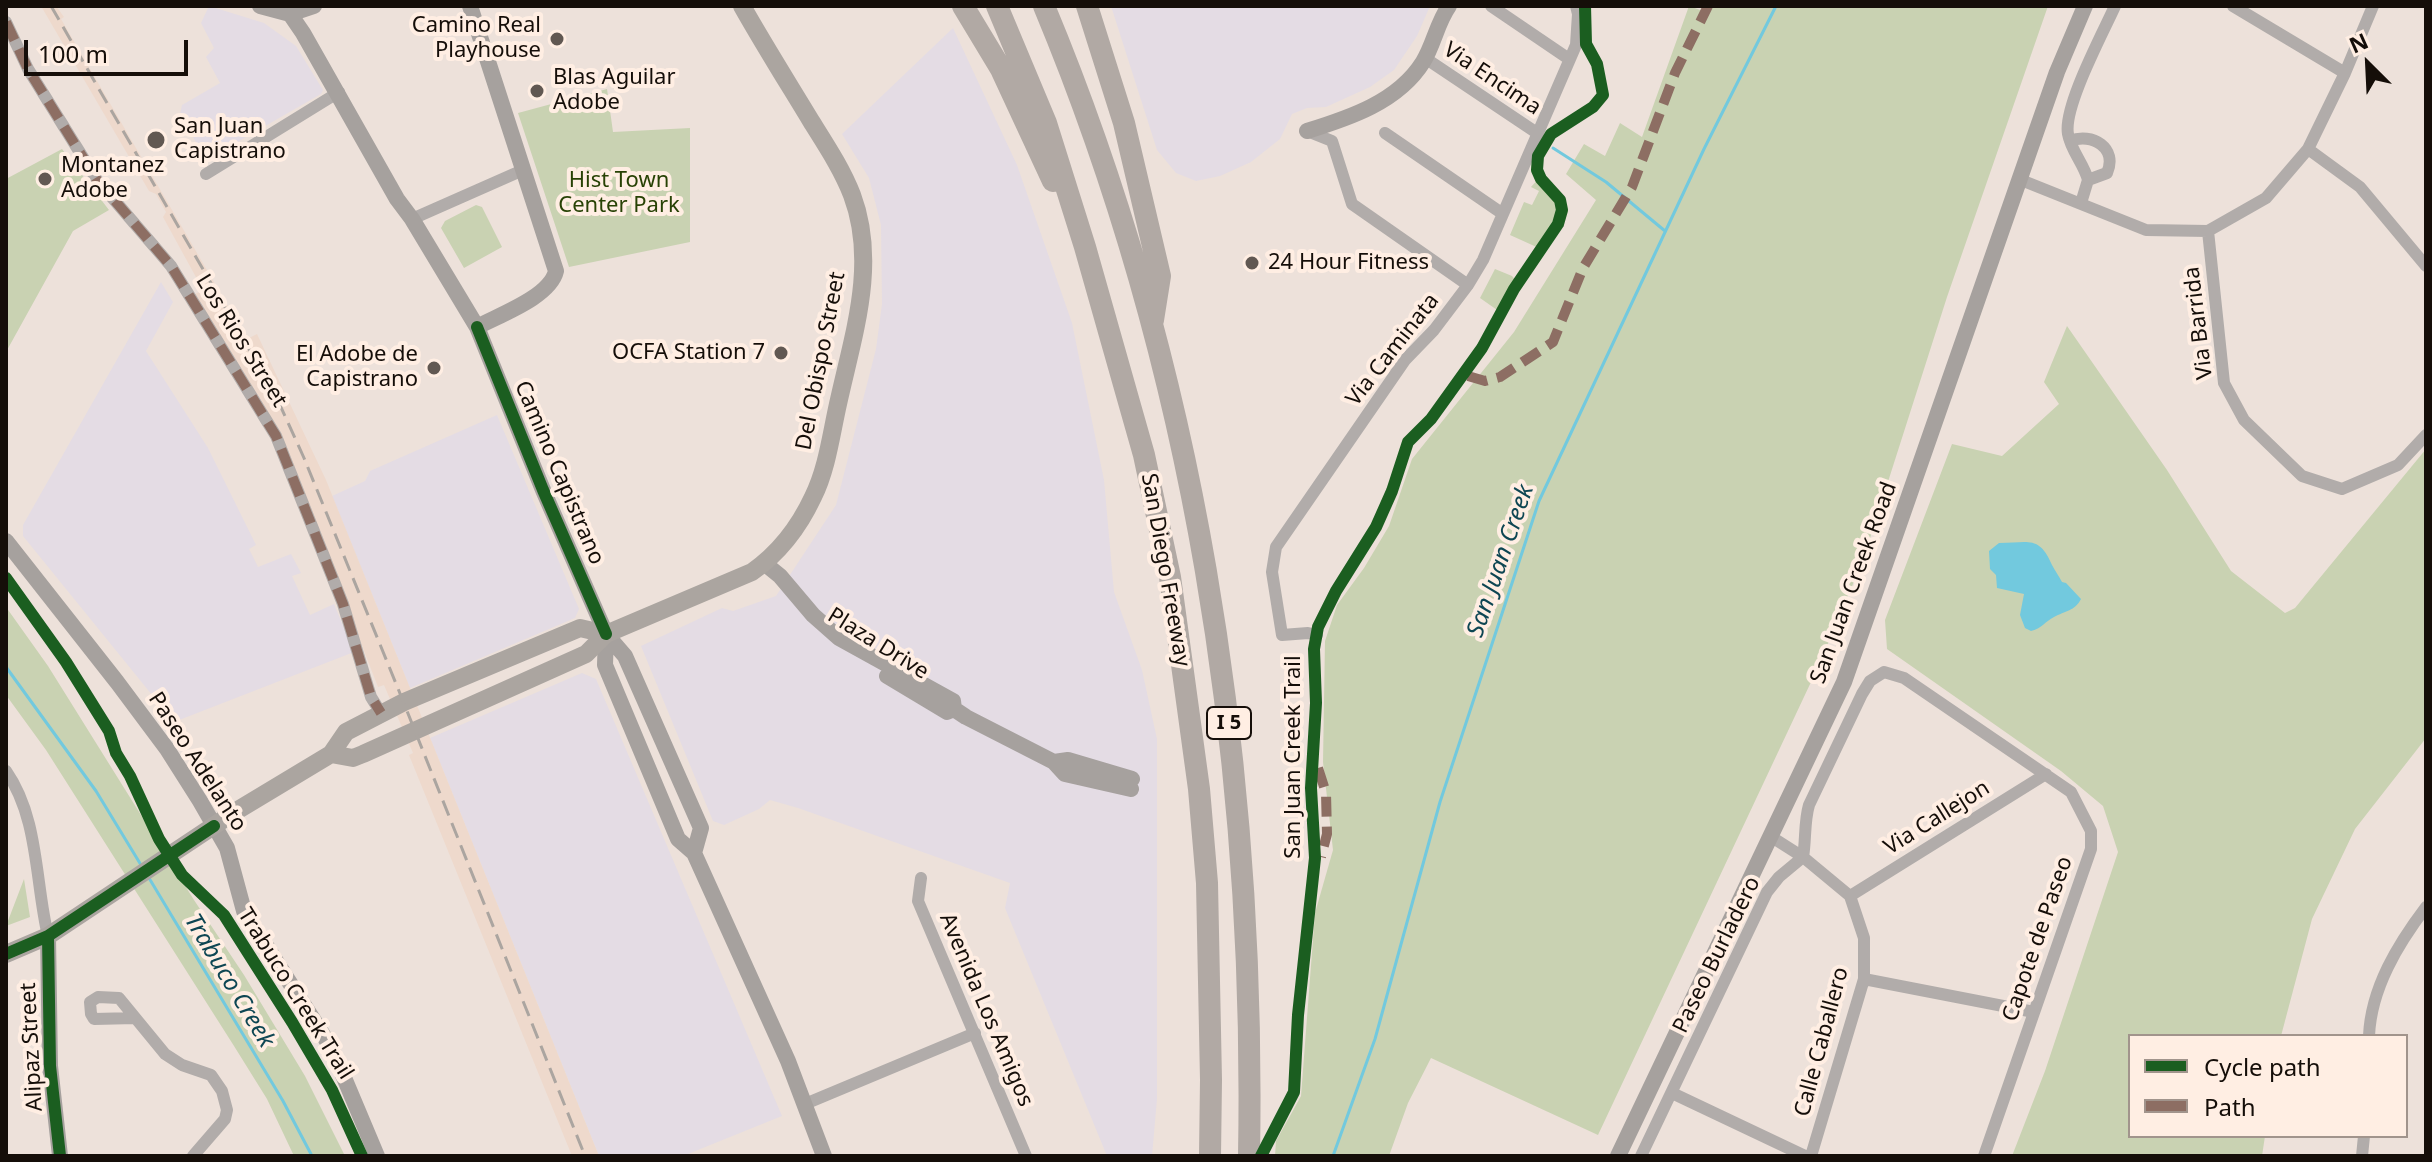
<!DOCTYPE html>
<html>
<head>
<meta charset="utf-8">
<style>
  body { margin:0 }
  #map { position:relative; width:2432px; height:1162px; overflow:hidden; background:#ede1da; font-family:"Noto Sans",sans-serif }
  canvas { display:block }
  .frame { position:absolute; inset:0; border:8px solid #150e09; pointer-events:none }
  .legend { position:absolute; left:2128px; top:1034px; width:280px; height:104px; box-sizing:border-box; background:#ffeee3; border:2px solid #a1948c; margin:0; padding:10px 14px; list-style:none; font-size:24px; color:#150e09 }
  .legend li { display:flex; align-items:center; gap:16px; height:40px }
  .legend b { width:40px; border:2px solid #a1948c }
  .north { position:absolute; left:2328px; top:24px; width:80px; height:80px; -webkit-text-stroke:6px #ffeee3; paint-order:stroke; rotate:336deg; font-size:22px; font-weight:700; line-height:32px; text-align:center; color:#150e09 }
  .north::after { content:''; display:block; margin:auto; width:28px; height:36px; background:#150e09; clip-path:polygon(50% 0,100% 100%,50% 72%,0 100%) }
  .scale { position:absolute; left:24px; top:40px; width:164px; height:36px; box-sizing:border-box; border:4px solid #150e09; border-top:0; padding-left:10px; font-size:24px; line-height:28px; white-space:nowrap; color:#150e09; -webkit-text-stroke:6px #ffeee3; paint-order:stroke }
</style>
</head>
<body>
<div id="map">
<canvas width="2432" height="1162"></canvas>
<div class="frame"></div>
<ul class="legend">
<li><b style="height:10px;background:#1b5e20"></b>Cycle path</li>
<li><b style="height:10px;background:#8d6e63"></b>Path</li>
</ul>
<div class="north">N</div>
<div class="scale">100 m</div>
</div>
<script>
const g = document.querySelector('canvas').getContext('2d');
g.lineJoin = 'round';
function fill(path, color) { g.fillStyle = color; g.fill(path, 'evenodd'); }
function trace(path, color, width, dash) { g.strokeStyle = color; g.lineWidth = width; g.lineCap = dash ? 'butt' : 'round'; g.setLineDash(dash || []); g.stroke(path); }
function drawText(font, color, halo, rows, align = 'center') {
  g.font = font + ' "Noto Sans",sans-serif'; g.lineWidth = 8; g.setLineDash([]); g.textBaseline = 'middle'; g.strokeStyle = halo; g.fillStyle = color; for (const [text, x, y, turn = 0] of rows) {
    g.save(); g.translate(x, y); g.rotate((+turn || 0) * Math.PI / 180); g.textAlign = isNaN(turn) ? turn : align; if (halo) g.strokeText(text, 0, 0); g.fillText(text, 0, 0); g.restore();
  }
}
fill(new Path2D(`
  M209 6 264 23 296 46 323 90 321 94 206 160 180 114 182 105 220 83 206 57 214 48 201 23Z
  M1111 6H1430L1417 36 1394 70 1370 87 1326 107 1307 108 1292 114 1280 139 1251 162 1220 176 1196 181 1176 173 1157 150Z
  M953 28 1017 165 1072 323 1104 480 1114 592 1142 670 1157 739V1099L1152 1156H1107L1005 908 1010 883 798 808 770 800 759 809 724 825 713 821 641 646 722 608 733 611 776 596 836 505 876 349 882 304 881 225 869 178 842 134Z
  M161 282 173 302 146 351 208 448 256 545 249 549 258 567 291 554 301 573 292 576 310 615 334 604 354 652 174 722 23 536V525Z
  M497 415 579 609 575 618 410 688 332 496 365 481 370 471Z
  M582 673 596 679 782 1116 683 1156H599L430 738Z`), '#e4dce4');
fill(new Path2D(`
  M41 6H56L64 17 61 19 247 339 257 334 326 480 599 1156H572L409 755 413 753 384 685 378 687 291 463 195 294 203 290 163 217 166 212 156 194 149 191Z`), '#eed9cc');
fill(new Path2D(`
  M1689 6 1706 12 1709 6H2048L1947 297 1863 560 1819 665 1598 1135 1431 1058 1408 1103 1389 1156H1275L1276 1141 1301 1096 1315 913 1333 850 1323 762 1325 641 1337 605 1364 568 1389 526 1412 459 1514 332 1596 200 1566 174 1584 144 1605 156 1620 123 1642 137Z
  M607 89 613 132 690 128V242L569 267 518 113Z
  M62 149 109 210 73 231 6 352V179Z
  M1540 177C1568 211 1568 212 1541 249L1510 235 1524 202 1532 205 1539 191 1531 187Z
  M476 205 482 207 502 247 464 268 441 228 445 221Z
  M1495 269 1512 276 1518 283 1500 312 1480 298Z
  M2067 326 2167 470 2231 571 2285 613 2295 608 2426 449V738L2355 829 2312 919 2281 1036H2130V1136H2265L2262 1156H2012L2045 1071 2118 852 2103 806 2061 771 1887 649 1885 620 1952 444 2002 456 2059 404 2044 382Z
  M6 607 48 666 194 900 244 975 305 1076 345 1156H294L267 1099 234 1046 46 750 6 695Z
  M24 879 30 917 6 926Z`), '#c9d2b2');
fill(new Path2D(`
  M1999 543C2029 543 2039 535 2052 565 2055 571 2059 576 2062 582L2066 583 2081 599C2075 611 2065 611 2054 617 2044 622 2043 628 2031 631L2025 628 2020 615 2024 594 1997 588 1996 575 1990 569 1989 551Z`), '#72c9de');
trace(new Path2D(`
  M1553 148 1606 182 1665 231
  M6 667 96 791 141 865
  M149 878 283 1101 312 1156
  M1333 1156 1375 1039 1440 802 1539 501 1704 149 1776 6`), '#72c9de', 3);
trace(new Path2D(`
  M1491 6 1569 59
  M2233 6 2345 73
  M6 22 28 69 97 180 171 266 276 436 343 604 371 697 381 713
  M1425 58 1537 133
  M1307 131 1332 141 1352 204 1468 285
  M1385 133 1503 214
  M2070 141C2092 132 2118 148 2107 173L2088 180
  M2308 149 2360 187 2426 266
  M206 174 339 92
  M2021 180 2146 230 2208 231 2266 198 2308 149 2345 73 2373 6
  M2081 203 2088 180C2084 164 2071 151 2068 134 2063 107 2103 33 2115 6
  M412 219 523 170
  M2208 231 2224 383 2244 420 2302 476 2342 489 2398 465 2426 435
  M1317 635 1308 633 1282 635 1272 572 1276 547 1405 360 1434 330 1468 285 1483 260 1576 45 1578 14 1576 6
  M6 771C39 818 35 882 48 936
  M1770 836 1803 857 1850 896 1864 938V979L1811 1156
  M921 878 918 901 1026 1156
  M1850 896 2046 774
  M1864 979 2034 1012
  M135 1018 94 1019 91 1014 90 1002 98 997 119 998 165 1054 182 1065 211 1075 222 1091 227 1110 225 1119 193 1156
  M2369 1036C2371 988 2398 944 2426 907
  M1672 1093 1805 1156
  M805 1104 975 1033
  M1641 1156 1767 892 1779 877 1803 857C1806 840 1804 822 1809 805L1862 694 1870 681 1884 672 1904 678 2071 792 2091 831V849L1984 1156
  M2362 1156 2364 1136`), '#b1acaa', 12);
trace(new Path2D(`
  M260 6 290 14 303 33 397 199 412 219 477 327 543 490 606 634 625 656 701 828 694 853
  M470 6 556 271C550 297 499 315 477 327
  M290 14 314 6
  M1307 131C1349 118 1398 102 1423 62 1434 44 1437 23 1449 6
  M6 541 117 682 167 749 200 801 227 848 244 911 332 1049 377 1156
  M764 563 780 576 813 615 839 638 953 701 954 709 966 717 1054 762 1065 774 1131 789
  M606 634 605 665 678 839 694 853 788 1061 824 1156
  M887 676 947 712 954 709
  M1054 762 1068 760 1132 779
  M48 936 50 1066 60 1156
  M1618 1156 1844 682 2057 72 2085 6`), '#a6a19e', 16);
trace(new Path2D(`
  M331 754 353 758 363 754 586 654 606 634 752 572C779 553 799 527 813 497 827 469 831 435 838 404 853 335 878 264 852 195 842 169 826 145 811 121 788 83 764 45 742 6
  M6 954 48 936 233 813 331 754 346 732 404 702 580 628 606 634`), '#aba5a0', 18);
trace(new Path2D(`
  M963 6 1001 69 1053 181
  M997 6 1046 123 1085 247 1144 455 1170 577 1199 789 1207 883 1211 1080 1210 1156
  M1044 6C1195 368 1256 765 1249 1156
  M1087 6 1124 123 1160 276 1153 320`), '#b1a9a4', 22);
trace(new Path2D(`
  M51 6 275 394 304 458 399 691 585 1156`), '#aba5a0', 3, [16, 8]);
trace(new Path2D(`
  M6 22 28 69 97 180 171 266 276 436 343 604 371 697 381 713
  M1468 376 1485 381 1500 377 1553 342 1583 268 1632 187 1675 73 1708 6
  M1318 768 1326 793 1327 834 1321 857`), '#8d6e63', 10, [20, 10]);
trace(new Path2D(`
  M477 327 543 490 606 634
  M6 578 66 662 109 731 116 753 130 776 159 839 182 875 224 915 292 1022 332 1090 362 1156
  M48 936 50 1066 60 1156
  M6 954 48 936 214 826
  M1261 1156 1294 1092 1298 1015 1315 858 1311 788 1316 703 1314 649 1318 627 1336 591 1376 527 1392 491 1408 442 1431 419 1482 348 1514 289 1558 224 1562 210 1560 200 1541 179 1537 170 1538 156 1551 134 1593 107 1603 95 1597 64 1586 44 1585 6`), '#1b5e20', 12);
for (const [x, y, r, color] of [
  [557,39,8,"#615852"],
  [537,91,8,"#615852"],
  [156,140,10,"#615852"],
  [45,179,8,"#615852"],
  [1252,263,8,"#615852"],
  [781,353,8,"#615852"],
  [434,368,8,"#615852"]
]) { const dot = new Path2D(); dot.arc(x, y, r, 0, 2 * Math.PI); g.fillStyle = color; g.fill(dot); trace(dot, '#ffeee3', 3); }
for (const [x, y, w] of [
  [1229,723,44]
]) { const box = new Path2D(); box.roundRect(x - w / 2, y - 16, w, 32, 6); g.fillStyle = '#ffeee3'; g.fill(box); trace(box, '#150e09', 2); }
drawText('bold 20px', '#150e09', null, [
  ["I 5",1229,723]
]);
drawText('22px', '#150e09', '#ffeee3', [
  ["Camino Real",541,26,"right"],
  ["Playhouse",541,51,"right"],
  ["Blas Aguilar",553,78],
  ["Adobe",553,103],
  ["San Juan",174,127],
  ["Capistrano",174,152],
  ["Montanez",61,166],
  ["Adobe",61,191],
  ["24 Hour Fitness",1268,263],
  ["OCFA Station 7",765,353,"right"],
  ["El Adobe de",418,355,"right"],
  ["Capistrano",418,380,"right"]
], 'left');
drawText('22px', '#150e09', '#ffeee3', [
  ["Via Encima",1492,79,34],
  ["Via Barrida",2199,323,-97],
  ["Los Rios Street",241,341,58],
  ["Via Caminata",1393,350,-52],
  ["Del Obispo Street",821,361,-79],
  ["Camino Capistrano",559,473,67],
  ["San Diego Freeway",1165,570,80],
  ["San Juan Creek Road",1854,583,-70],
  ["Plaza Drive",878,644,32],
  ["San Juan Creek Trail",1294,757,-90],
  ["Paseo Adelanto",197,762,57],
  ["Via Callejon",1937,818,-32],
  ["Capote de Paseo",2038,939,-71],
  ["Paseo Burladero",1717,955,-64],
  ["Trabuco Creek Trail",295,994,58],
  ["Avenida Los Amigos",986,1010,67],
  ["Calle Caballero",1822,1042,-75],
  ["Alipaz Street",32,1047,-93]
]);
drawText('22px', '#284205', '#ffeee3', [
  ["Hist Town",619,181],
  ["Center Park",619,206]
]);
drawText('italic 24px', '#0e4653', '#ffeee3', [
  ["San Juan Creek",1501,561,-71],
  ["Trabuco Creek",229,981,59]
]);
</script>
</body>
</html>
